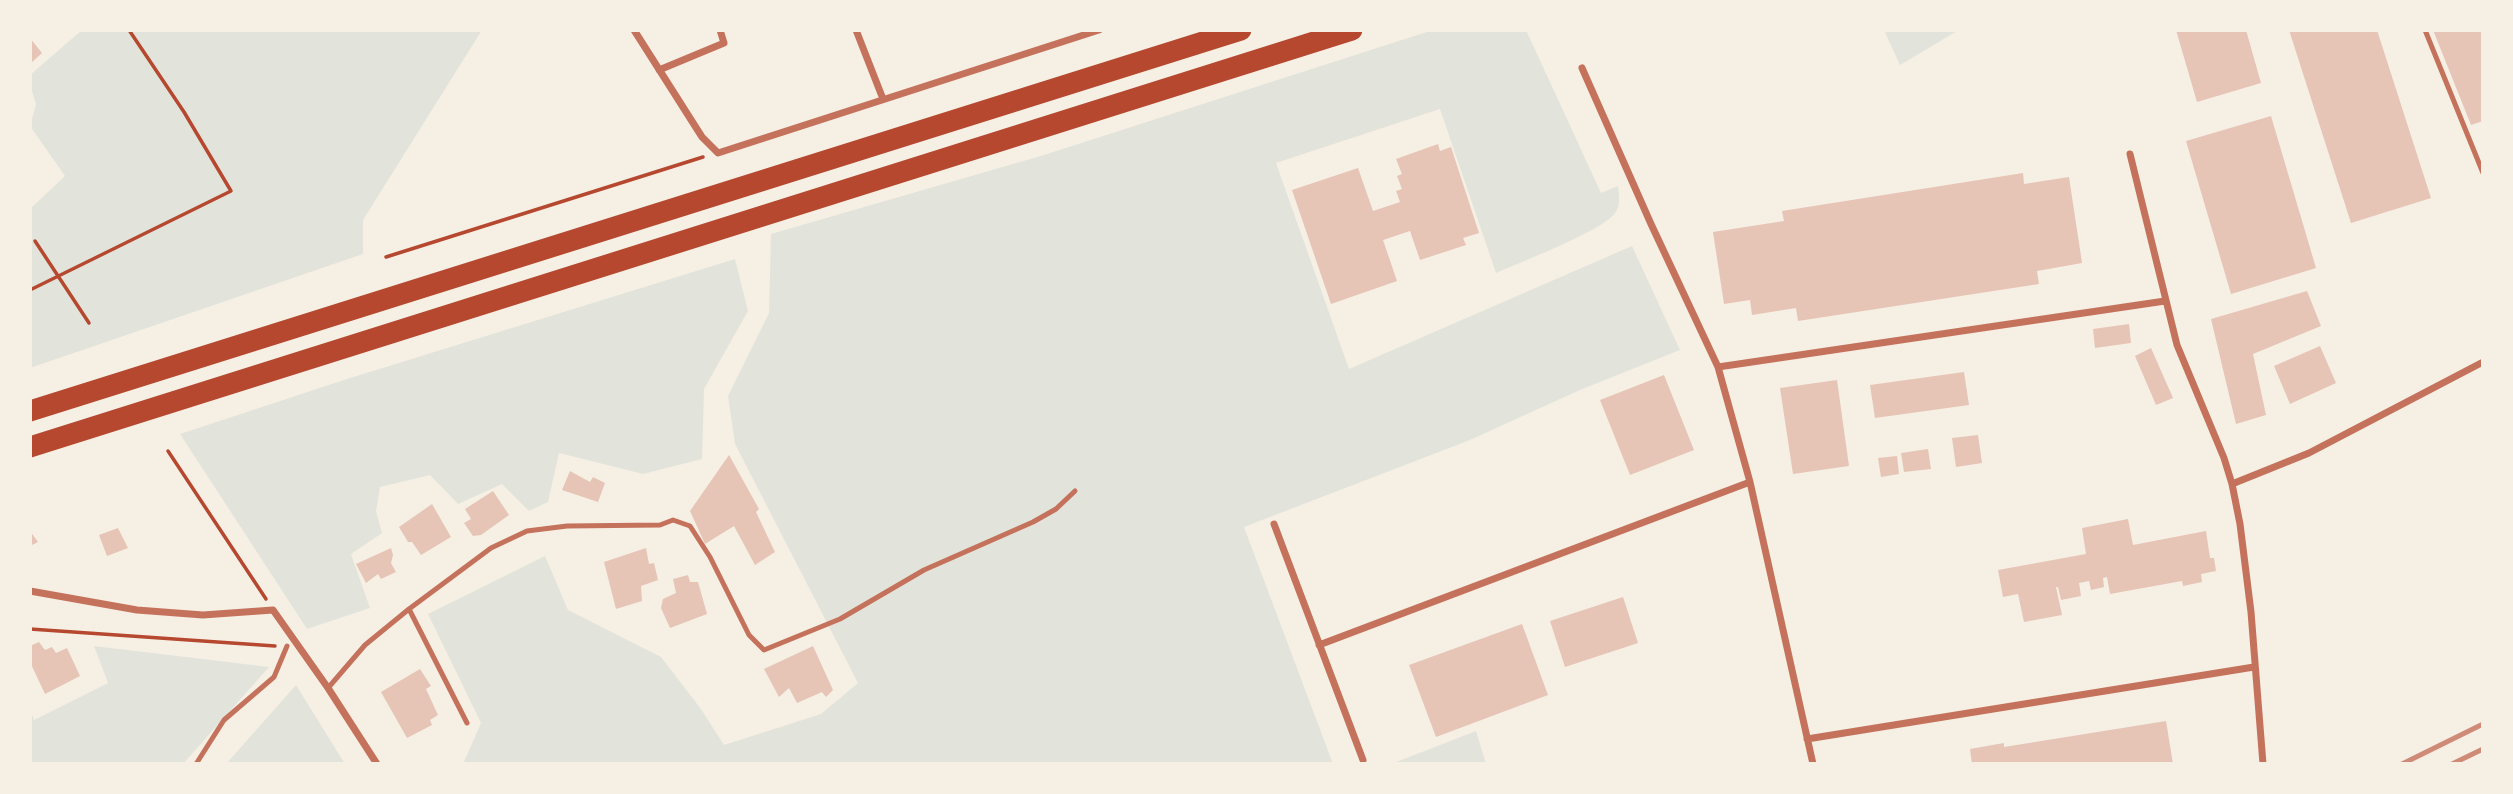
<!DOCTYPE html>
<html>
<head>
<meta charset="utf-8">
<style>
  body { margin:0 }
  #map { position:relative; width:2513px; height:794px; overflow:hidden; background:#f6efe4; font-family:"Sofia Sans Condensed",sans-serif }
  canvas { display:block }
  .frame { position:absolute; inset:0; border:32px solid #f6efe4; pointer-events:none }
</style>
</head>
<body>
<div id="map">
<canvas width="2513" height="794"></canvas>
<div class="frame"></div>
</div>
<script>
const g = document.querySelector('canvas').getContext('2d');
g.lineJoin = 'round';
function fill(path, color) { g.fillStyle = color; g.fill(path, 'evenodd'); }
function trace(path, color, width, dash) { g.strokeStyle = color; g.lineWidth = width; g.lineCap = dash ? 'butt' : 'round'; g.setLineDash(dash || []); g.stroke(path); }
fill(new Path2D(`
  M82 30H482L363 220V254L30 368V209L65 176 30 126 36 104 30 85V75Z
  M1433 30H1526L1601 193 1618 186C1619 196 1621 205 1615 213 1604 230 1519 263 1496 273L1440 109 1276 163 1349 369 1632 246 1680 350 1580 390 1470 440 1244 527 1333 764H463L481 723 428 614 545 556 568 610 661 657 701 709 724 745 821 714 858 683 735 444 728 396 769 313 771 234 1044 155Z
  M1884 30H1959L1900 65Z
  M735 259 748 311 704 389 702 459 643 474 559 453 548 502 529 511 502 484 458 504 430 475 380 487 376 511 382 533 351 554 370 608 307 629 180 434 347 379Z
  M94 646 269 667 183 764H30V709L34 720 108 683Z
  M296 685 345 764H226Z
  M1476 731 1486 764H1391Z`), '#e2e4dc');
fill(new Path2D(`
  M2176 30H2246L2261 83 2197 102Z
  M2289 30H2377L2431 198 2351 223Z
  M2433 30H2483V121L2471 125Z
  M30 38 42 53 30 64Z
  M2271 116 2316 268 2231 294 2186 141Z
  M1438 144 1440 151 1451 147 1479 233 1463 238 1466 245 1420 260 1410 231 1383 240 1397 281 1331 304 1292 190 1358 168 1373 211 1400 202 1396 191 1402 189 1397 176 1402 174 1396 159Z
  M2023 173 2024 184 2069 177 2082 263 2037 271 2039 284 1798 321 1796 308 1752 315 1750 300 1724 304 1713 232 1784 221 1782 211Z
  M2307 291 2321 326 2253 354 2266 415 2236 424 2211 319Z
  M2129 324 2131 343 2095 348 2093 329Z
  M2320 346 2336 383 2290 404 2274 366Z
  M2151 348 2173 398 2156 405 2135 356Z
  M1964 372 1969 405 1875 418 1870 385Z
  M1664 375 1694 450 1630 475 1600 400Z
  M1837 380 1849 466 1793 474 1780 388Z
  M1978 435 1982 463 1956 467 1952 438Z
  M1928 449 1931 469 1904 472 1901 453Z
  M729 455 759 509 756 512 775 552 755 565 734 526 705 544 690 511Z
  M1897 456 1899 474 1881 477 1878 458Z
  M570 471 590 482 593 477 605 483 598 502 562 490Z
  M493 491 509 515 481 535 473 536 464 523 471 519 465 509Z
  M432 504 451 537 421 555 412 542H408L399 527Z
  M2128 519 2133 545 2206 531 2210 558H2214L2216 571 2201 574 2202 582 2183 586 2182 581 2110 594 2107 577 2103 578 2104 587 2091 590 2089 581 2079 583 2081 596 2061 600 2058 587H2056L2062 615 2024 622 2018 594 2003 597 1998 570 2086 554 2082 528Z
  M118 528 128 548 107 556 99 535Z
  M30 531 38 542 30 546Z
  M391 548 393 555 391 563 396 572 381 579 378 574 366 583 356 564Z
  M646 548 649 564 654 563 658 580 641 586 642 601 616 609 604 562Z
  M688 575 690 582H698L707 614 670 628 661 608 663 599 676 593 673 579Z
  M1623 597 1638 643 1565 667 1550 621Z
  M1522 624 1548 695 1436 737 1409 665Z
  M39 642 45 650 52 647 56 653 67 648 80 676 45 694 30 662V646Z
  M813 646 833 690 826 697 822 692 797 703 789 688 779 697 764 669Z
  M420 669 431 686 426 689 438 715 430 720 432 725 407 738 381 692Z
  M2166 721 2173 764H1972L1970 749 2004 743V747Z`), '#e6c5b7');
trace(new Path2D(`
  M35 241 89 323
  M386 257 703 157
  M30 290 231 191 184 112 129 30
  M168 451 266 599
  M30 629 275 646`), '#b5482f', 3.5);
trace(new Path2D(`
  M2425 30 2483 173
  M409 609 467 723
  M328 688 365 645 409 609 491 548 527 531 567 526 660 525 673 520 690 526 710 557 749 635 764 650 840 619 924 570 1033 522 1056 509 1075 491
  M196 764 224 720 274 677 287 646`), '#c5725c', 5);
trace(new Path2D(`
  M634 30 702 137 718 153 1099 30
  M856 30 883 99
  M1582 68 1651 224 1718 367 1750 482 1813 764
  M659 70 724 43 720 30
  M2130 154 2177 345 2224 458 2232 484 2240 524 2251 612 2263 764
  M1718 367 2165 301
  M2232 484 2309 453 2483 362
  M1274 524 1363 760
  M30 591 137 610 203 615 273 610 328 688 377 764
  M1319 645 1750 482
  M1807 739 2254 667`), '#c5725c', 7);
trace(new Path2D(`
  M30 411 1241 30
  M30 447 1352 30`), '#b5482f', 21);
trace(new Path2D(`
  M2402 764 2483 724
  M2452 764 2483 749`), '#cf8b77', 5);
</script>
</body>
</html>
